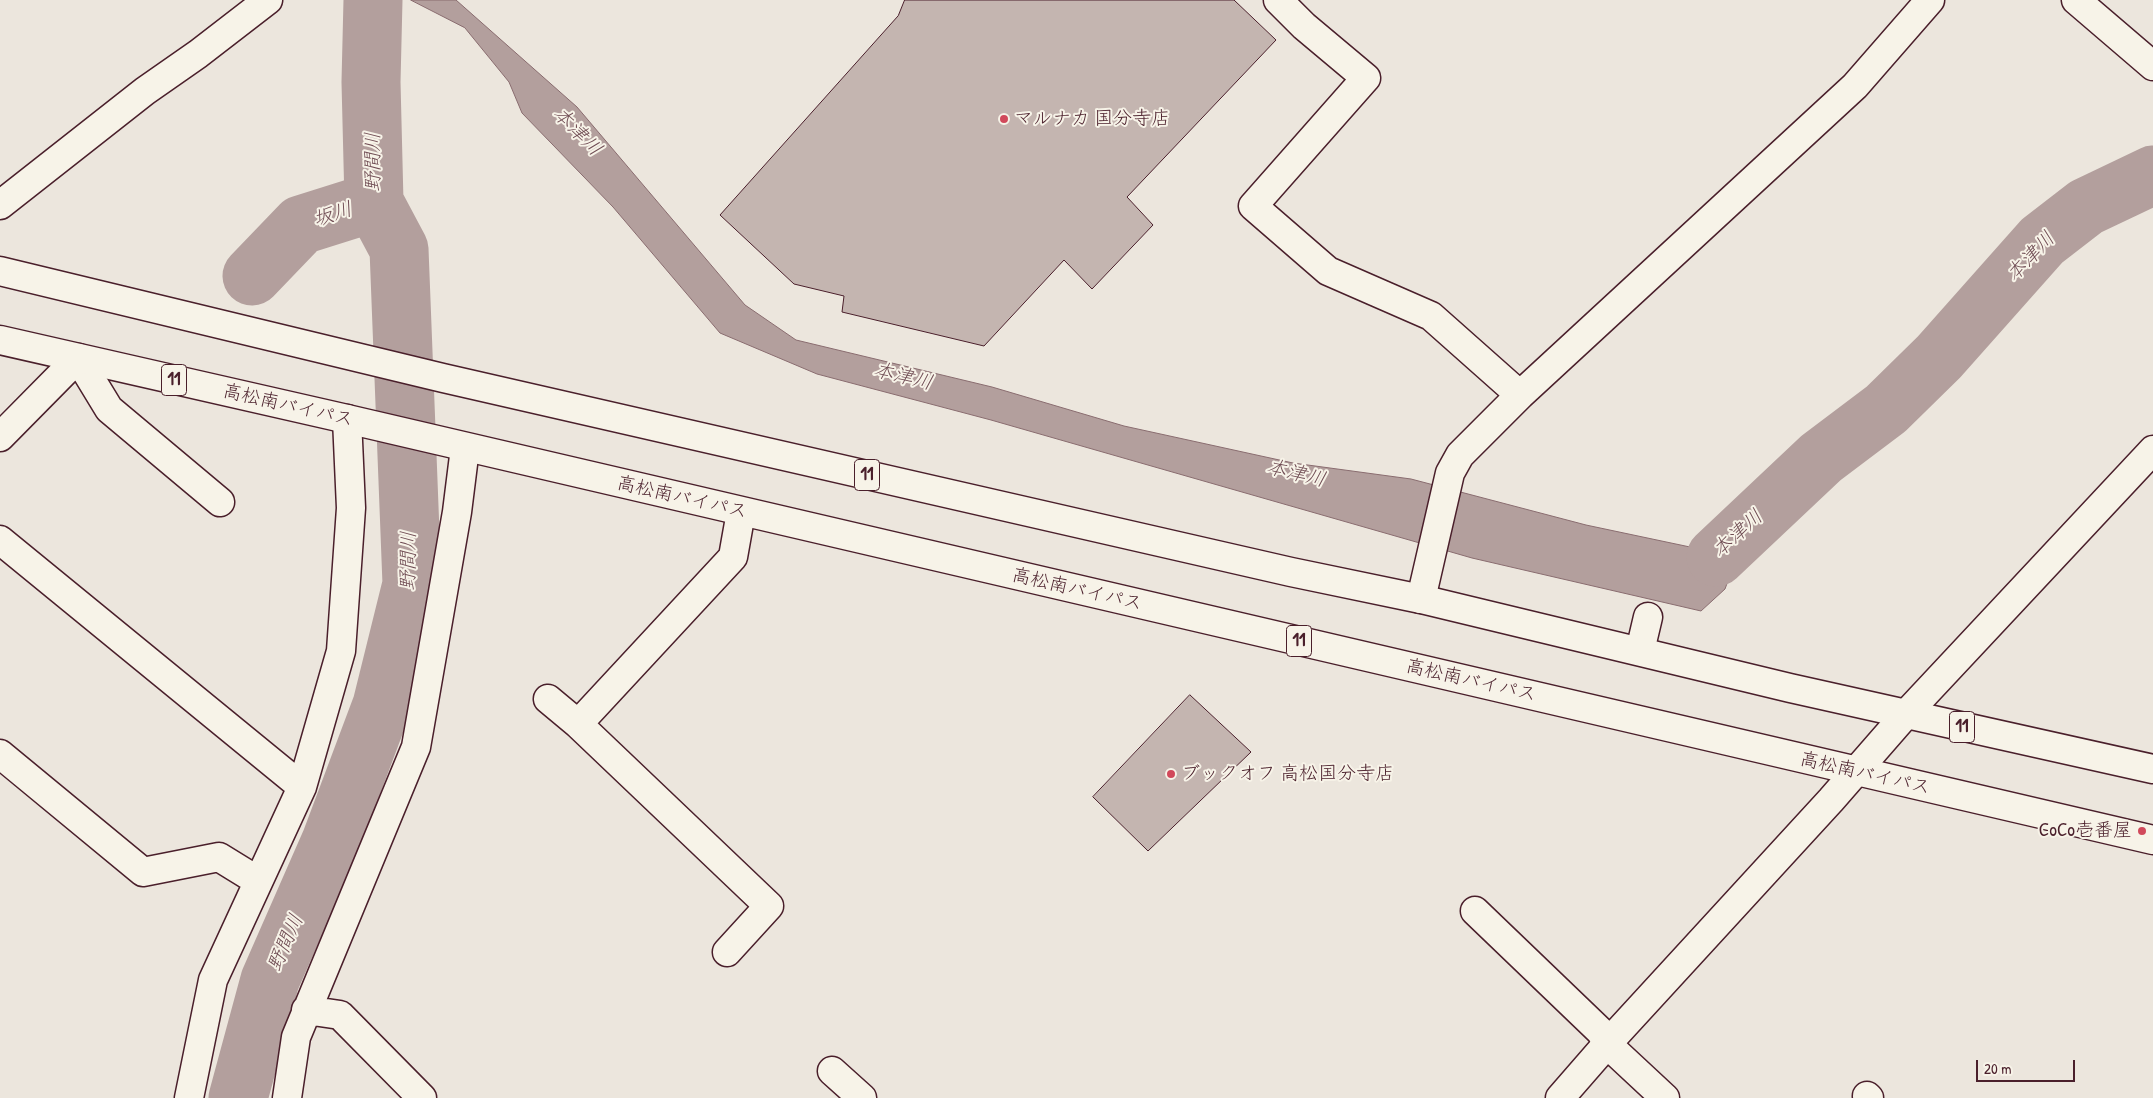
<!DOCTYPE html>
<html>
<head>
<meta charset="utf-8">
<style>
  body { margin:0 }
  #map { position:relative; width:2153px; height:1098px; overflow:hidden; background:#ece6dd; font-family:"Patrick Hand",sans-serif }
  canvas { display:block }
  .scale { position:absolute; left:1976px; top:1060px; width:99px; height:22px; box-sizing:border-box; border:2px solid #4a1f2b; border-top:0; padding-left:6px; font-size:15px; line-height:18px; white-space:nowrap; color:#4a1f2b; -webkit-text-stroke:4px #f7f3e8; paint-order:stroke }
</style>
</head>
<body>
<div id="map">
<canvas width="2153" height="1098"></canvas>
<div class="scale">20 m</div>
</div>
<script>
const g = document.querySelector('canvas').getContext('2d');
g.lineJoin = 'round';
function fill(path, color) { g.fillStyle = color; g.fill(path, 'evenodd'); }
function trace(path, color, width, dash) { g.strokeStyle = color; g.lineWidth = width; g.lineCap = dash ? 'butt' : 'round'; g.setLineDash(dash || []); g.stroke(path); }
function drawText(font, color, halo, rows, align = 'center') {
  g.font = font + ' "Patrick Hand","Klee One",sans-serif'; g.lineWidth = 4; g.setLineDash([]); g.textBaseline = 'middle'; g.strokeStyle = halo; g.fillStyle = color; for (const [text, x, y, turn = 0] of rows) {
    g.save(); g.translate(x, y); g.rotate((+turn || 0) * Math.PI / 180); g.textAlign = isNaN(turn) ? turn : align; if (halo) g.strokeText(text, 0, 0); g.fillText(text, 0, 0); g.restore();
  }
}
const water = new Path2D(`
  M411 0H456L577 107 745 305 796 340 992 387 1124 426 1293 463 1411 479 1586 525 1690 547 1709 542 1762 493 1782 507 1733 567 1725 589 1701 611 1472 558 991 420 817 374 720 333 613 207 522 113 509 82 465 28Z`);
fill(water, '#b39f9d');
trace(water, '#896c6f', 1);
trace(new Path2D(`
  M252 276 301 225 374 202
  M1716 557 1821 458 1886 409 1939 357 2042 241 2086 207 2153 175
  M238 1098 270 980 331 841 382 705 412 584 399 249 374 202 371 82 373 0`), '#b39f9d', 59);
const building = new Path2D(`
  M905 0H1234L1276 40 1127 197 1153 225 1092 289 1064 260 984 346 842 312 844 296 794 284 720 215 898 16Z
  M1190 695 1251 752 1148 851 1093 797Z`);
fill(building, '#c4b5b0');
trace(building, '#4a1f2b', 1);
const minor = new Path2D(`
  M1278 0 1304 26 1366 78 1253 206 1328 271 1431 316 1520 395
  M2076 0 2153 66
  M0 205 145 91 198 54 268 0
  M0 437 78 358 109 409 220 502
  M0 540 302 787
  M1421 599 1450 473 1460 455 1520 395 1855 86 1930 0
  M1640 651 1648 617
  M548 699 578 724 769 906 727 952
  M578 724 733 557 741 512
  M0 754 143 872 219 857 258 881
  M1475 911 1601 1032 1607 1044 1665 1098
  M306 1010 340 1015 422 1098
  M832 1071 862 1098
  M1867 1096 1869 1098
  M189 1098 213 980 302 787 341 651 351 508 347 419
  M287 1098 296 1037 416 747 457 512 465 448
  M1560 1098 1607 1044 1831 800 1906 714 2153 450`);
const highway = new Path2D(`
  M0 271 443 378 1291 572 1421 599 1790 688 2153 769
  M0 340 347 419 2153 840`);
trace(minor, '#4a1f2b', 31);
trace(highway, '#4a1f2b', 31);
trace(minor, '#f7f3e8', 28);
trace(highway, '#f7f3e8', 28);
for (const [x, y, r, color] of [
  [1004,119,5,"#d1495b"],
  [1171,774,5,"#d1495b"],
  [2142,831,5,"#d1495b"]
]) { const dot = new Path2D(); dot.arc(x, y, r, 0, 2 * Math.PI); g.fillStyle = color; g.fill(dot); trace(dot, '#f7f3e8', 2); }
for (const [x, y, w] of [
  [174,380,25],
  [867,475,25],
  [1299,641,25],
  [1962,727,25]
]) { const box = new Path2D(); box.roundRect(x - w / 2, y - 15.5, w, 31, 4); g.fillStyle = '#f7f3e8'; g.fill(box); trace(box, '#4a1f2b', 1); }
drawText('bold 18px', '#4a1f2b', null, [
  ["11",174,380],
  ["11",867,475],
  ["11",1299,641],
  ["11",1962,727]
]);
drawText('19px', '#4a1f2b', '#f7f3e8', [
  ["マルナカ 国分寺店",1014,119],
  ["ブックオフ 高松国分寺店",1181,774],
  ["CoCo壱番屋",2132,831,"right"]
], 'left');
drawText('19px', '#4a1f2b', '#f7f3e8', [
  ["高松南バイパス",288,406,13],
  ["高松南バイパス",682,498,13],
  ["高松南バイパス",1077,590,13],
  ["高松南バイパス",1471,681,13],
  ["高松南バイパス",1865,774,13]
]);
drawText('italic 20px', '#6f4c53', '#f7f3e8', [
  ["本津川",577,132,45],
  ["野間川",374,162,-90],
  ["坂川",333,215,-17],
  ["本津川",2031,257,-46],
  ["本津川",903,377,14],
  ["本津川",1296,474,14],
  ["本津川",1738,534,-42],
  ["野間川",409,561,-89],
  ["野間川",286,943,-66]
]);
</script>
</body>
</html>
